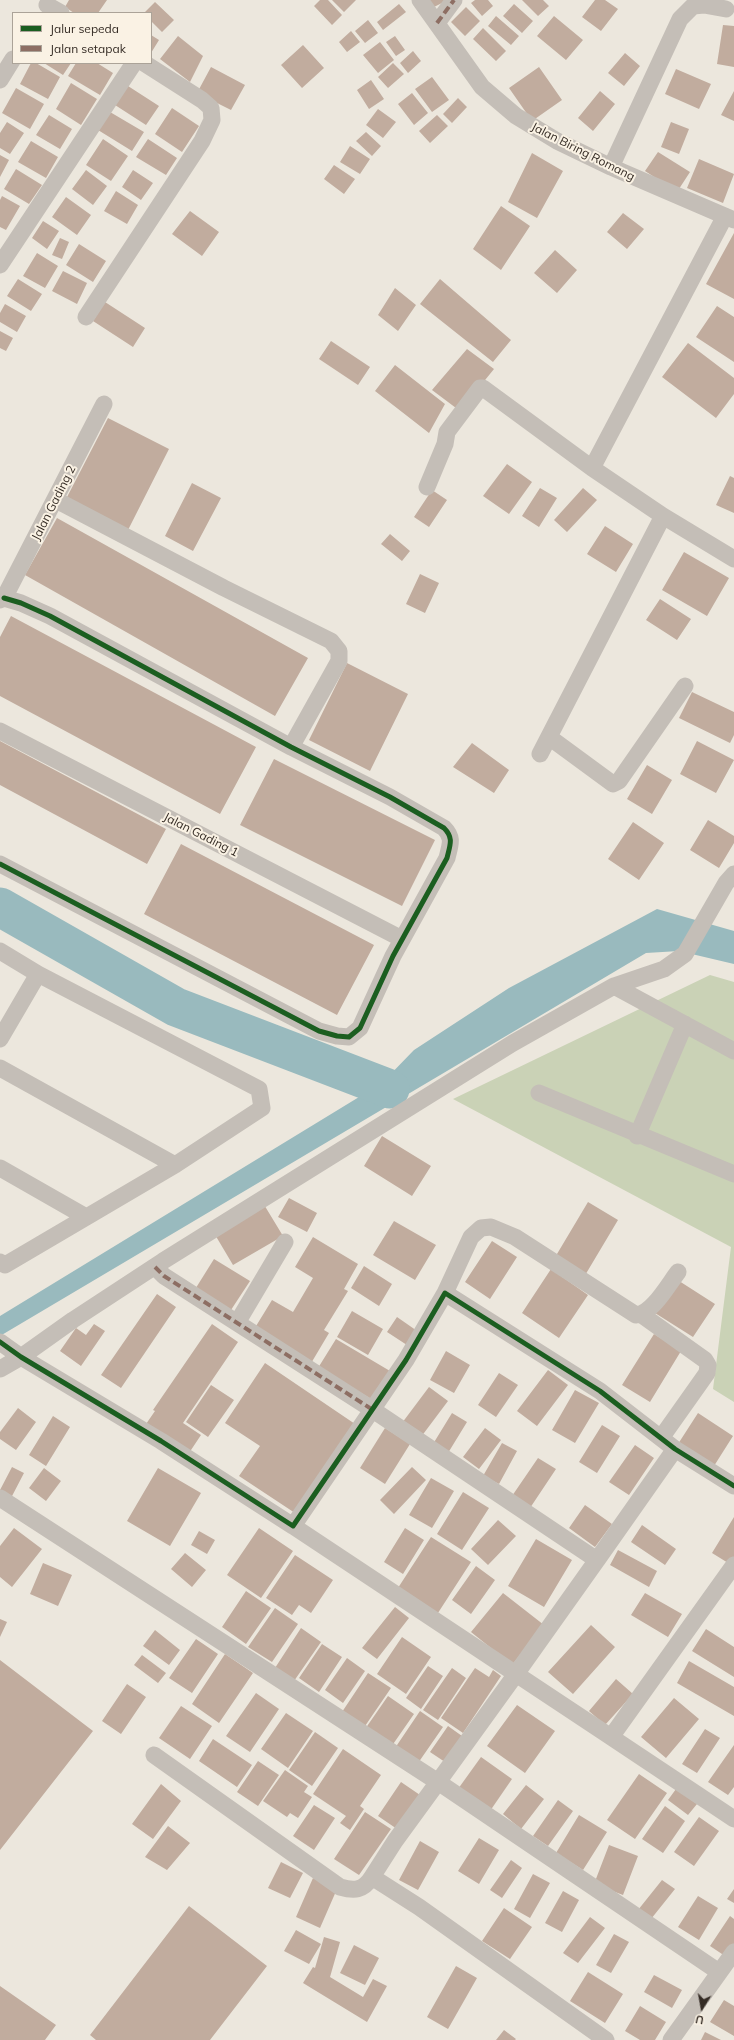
<!DOCTYPE html>
<html>
<head>
<meta charset="utf-8">
<style>
  body { margin:0 }
  #map { position:relative; width:734px; height:2040px; overflow:hidden; background:#ece7dd; font-family:Mulish,sans-serif }
  canvas { display:block }
  .legend { position:absolute; left:12px; top:12px; width:140px; height:52px; box-sizing:border-box; background:#faf2e4; border:1px solid #aba398; margin:0; padding:5px 7px; list-style:none; font-size:12px; color:#352c25 }
  .legend li { display:flex; align-items:center; gap:8px; height:20px }
  .legend b { width:20px; border:1px solid #aba398 }
  .north { position:absolute; left:682px; top:1988px; width:40px; height:40px; -webkit-text-stroke:3px #faf2e4; paint-order:stroke; rotate:191deg; font-size:11px; font-weight:700; line-height:16px; text-align:center; color:#352c25 }
  .north::after { content:''; display:block; margin:auto; width:14px; height:18px; background:#352c25; clip-path:polygon(50% 0,100% 100%,50% 72%,0 100%) }
</style>
</head>
<body>
<div id="map">
<canvas width="734" height="2040"></canvas>
<ul class="legend">
<li><b style="height:5px;background:#1b5e20"></b>Jalur sepeda</li>
<li><b style="height:5px;background:#8d6e63"></b>Jalan setapak</li>
</ul>
<div class="north">U</div>
</div>
<script>
const g = document.querySelector('canvas').getContext('2d');
g.lineJoin = 'round';
function fill(path, color) { g.fillStyle = color; g.fill(path, 'evenodd'); }
function trace(path, color, width, dash) { g.strokeStyle = color; g.lineWidth = width; g.lineCap = dash ? 'butt' : 'round'; g.setLineDash(dash || []); g.stroke(path); }
function drawText(font, color, halo, rows, align = 'center') {
  g.font = font + ' Mulish,sans-serif'; g.lineWidth = 4; g.setLineDash([]); g.textBaseline = 'middle'; g.strokeStyle = halo; g.fillStyle = color; for (const [text, x, y, turn = 0] of rows) {
    g.save(); g.translate(x, y); g.rotate((+turn || 0) * Math.PI / 180); g.textAlign = isNaN(turn) ? turn : align; if (halo) g.strokeText(text, 0, 0); g.fillText(text, 0, 0); g.restore();
  }
}
fill(new Path2D(`
  M710 975 734 982V1402L713 1389 731 1247 453 1099Z`), '#cad2b6');
fill(new Path2D(`
  M657 909 734 931V964L679 951 646 953 0 1336V1316L382 1083 414 1050 509 988Z`), '#99babe');
trace(new Path2D(`
  M0 907 176 1007 390 1089`), '#99babe', 39);
fill(new Path2D(`
  M69 0H107L98 13H74L65 7Z
  M320 0H328L342 15 332 25 314 6Z
  M332 0H356L344 12Z
  M428 0H448L432 8Z
  M475 0H488L493 6 482 16 471 3Z
  M522 0H543L549 6 538 16Z
  M595 0H605L618 9 601 31 582 17Z
  M155 2 174 20 162 32 151 21V13H144Z
  M399 4 406 12 383 30 377 22Z
  M514 4 533 21 522 33 503 16Z
  M466 7 480 21 465 36 451 22Z
  M496 16 519 36 511 45 488 26Z
  M554 16 583 40 566 60 537 36Z
  M368 20 378 33 365 43 355 31Z
  M723 25 734 26V67L717 64Z
  M483 28 506 51 496 61 473 39Z
  M351 31 360 42 347 52 339 42Z
  M151 35 159 40 151 53Z
  M178 36 203 56 190 82 160 59Z
  M395 36 405 50 396 56 386 42Z
  M380 42 394 60 378 73 363 55Z
  M303 45 324 68 302 88 281 65Z
  M413 51 421 61 408 73 400 63Z
  M625 53 640 66 624 86 608 73Z
  M31 63H36L60 77 48 99 20 84Z
  M44 63H71L63 75Z
  M76 63H97L113 73 100 95 68 76Z
  M393 63 404 74 388 88 378 77Z
  M211 67 245 85 231 110 197 93Z
  M539 67 562 100 532 121 509 88Z
  M676 69 711 84 699 109 665 94Z
  M432 77 449 100 432 112 415 89Z
  M371 80 384 99 369 109 357 90Z
  M71 83 97 99 81 125 56 109Z
  M128 86 159 106 146 125 115 105Z
  M16 88 44 104 30 129 2 113Z
  M600 91 615 104 593 131 578 118Z
  M734 91V121L721 115Z
  M412 93 428 113 414 125 398 104Z
  M458 98 467 107 452 123 443 114Z
  M172 108 199 126 182 152 155 134Z
  M378 109 396 122 383 138 366 125Z
  M110 112 144 132 132 151 98 130Z
  M49 115 72 129 60 149 36 135Z
  M437 115 448 126 430 143 419 131Z
  M7 122 24 133 10 154 0 148V133Z
  M671 122 689 129 679 154 661 147Z
  M366 132 381 146 372 156 356 141Z
  M103 139 128 156 111 181 86 165Z
  M148 139 177 158 166 175 136 157Z
  M31 141 58 157 46 178 18 162Z
  M350 146 370 159 360 174 340 162Z
  M658 152 690 172 677 192 645 171Z
  M532 153 563 171 537 218 508 202Z
  M0 155 9 160 0 177Z
  M699 159 734 174 723 203 687 188Z
  M334 165 355 179 344 194 324 179Z
  M16 169 42 185 29 204 4 189Z
  M86 170 107 186 93 205 72 189Z
  M133 170 153 183 141 200 122 187Z
  M116 191 138 205 127 224 104 211Z
  M2 196 20 206 6 230 0 227V200Z
  M66 197 91 215 77 235 52 217Z
  M501 206 530 226 501 270 473 249Z
  M190 211 219 232 202 256 172 234Z
  M623 213 644 229 627 249 607 232Z
  M43 221 59 231 47 249 32 238Z
  M734 233V299L706 284Z
  M60 238 69 242 62 259 52 255Z
  M79 244 106 261 93 282 66 265Z
  M555 250 577 270 557 293 534 273Z
  M37 253 58 266 45 288 23 276Z
  M63 271 87 283 77 304 52 291Z
  M18 279 42 294 31 311 7 296Z
  M440 279 511 340 493 362 420 304Z
  M395 288 416 305 398 331 378 315Z
  M105 302 145 328 133 347 93 321Z
  M5 304 26 316 17 332 0 322V313Z
  M717 306 734 317V362L696 337Z
  M0 331 13 338 6 351 0 348Z
  M331 341 370 367 358 385 319 359Z
  M688 343 734 378V394L716 418 662 377Z
  M467 349 494 369 460 411 432 390Z
  M395 365 445 404 429 433 375 391Z
  M108 418 169 449 128 530 66 499Z
  M507 464 532 482 509 514 483 496Z
  M730 476 734 478V513L716 505Z
  M192 483 221 498 193 551 165 536Z
  M540 488 557 498 539 527 522 516Z
  M583 488 597 500 567 532 554 520Z
  M432 490 447 500 429 527 414 517Z
  M57 518 308 658 275 716 25 575Z
  M605 526 633 544 616 572 587 554Z
  M390 534 410 551 402 561 381 544Z
  M684 552 729 578 707 616 662 590Z
  M420 574 439 583 425 613 406 604Z
  M660 599 691 619 677 640 646 620Z
  M11 616 256 747 220 814 0 696V637Z
  M347 663 408 694 370 771 309 740Z
  M692 692 734 712V735L730 743 679 718Z
  M0 741 166 829 147 864 0 785Z
  M697 741 734 760 716 793 680 774Z
  M472 743 509 770 494 793 453 767Z
  M274 759 435 840 402 906 240 825Z
  M647 765 672 780 652 814 627 799Z
  M708 820 734 836V843L719 868 690 850Z
  M633 822 664 843 639 880 608 859Z
  M181 844 374 945 337 1015 144 914Z
  M382 1136 431 1166 412 1196 364 1166Z
  M289 1198 317 1213 307 1232 278 1217Z
  M588 1202 618 1220 584 1277 554 1259Z
  M263 1203 283 1236 233 1265 214 1233Z
  M394 1221 436 1245 415 1280 373 1255Z
  M313 1237 358 1264 344 1289 348 1291 324 1330 329 1333 310 1365 253 1331 272 1300 293 1312 313 1278 295 1267Z
  M492 1241 517 1257 490 1299 465 1282Z
  M214 1259 250 1281 229 1313 194 1291Z
  M364 1266 392 1284 379 1306 351 1288Z
  M551 1269 588 1295 559 1338 522 1313Z
  M676 1279 715 1304 693 1337 655 1313Z
  M157 1294 176 1307 121 1388 101 1375Z
  M352 1311 383 1329 368 1355 337 1337Z
  M397 1317 420 1333 410 1347 387 1332Z
  M94 1324 105 1331 81 1366 60 1351 76 1328 86 1335Z
  M212 1324 238 1342 183 1423 201 1435 189 1453 146 1424 155 1411 153 1410Z
  M654 1334 681 1351 650 1402 622 1385Z
  M336 1339 390 1371 373 1400 318 1368Z
  M446 1351 470 1365 454 1393 430 1380Z
  M265 1363 358 1426 298 1515 239 1476 260 1446 225 1423Z
  M548 1370 568 1385 537 1426 517 1411Z
  M499 1373 518 1385 496 1417 478 1405Z
  M211 1385 234 1400 208 1437 186 1422Z
  M429 1387 448 1401 421 1437 402 1423Z
  M575 1390 599 1403 575 1443 552 1430Z
  M18 1408 36 1422 16 1450 0 1439V1432Z
  M452 1413 467 1422 448 1453 433 1444Z
  M698 1413 733 1436 714 1466 678 1444Z
  M53 1416 70 1427 46 1466 29 1455Z
  M602 1425 620 1436 597 1473 579 1462Z
  M385 1428 410 1444 385 1484 360 1468Z
  M485 1428 501 1440 479 1469 463 1457Z
  M502 1443 517 1451 499 1484 483 1476Z
  M635 1445 654 1458 629 1495 609 1482Z
  M538 1458 556 1469 530 1508 512 1496Z
  M12 1467 24 1473 11 1498 0 1492V1490Z
  M412 1467 426 1480 394 1514 380 1500Z
  M44 1468 61 1481 46 1501 29 1488Z
  M158 1468 201 1493 170 1546 127 1521Z
  M431 1478 454 1491 432 1528 409 1515Z
  M463 1492 489 1508 462 1550 437 1534Z
  M585 1505 612 1524 595 1547 569 1528Z
  M734 1517V1564L733 1566 712 1553Z
  M498 1520 516 1536 488 1565 471 1549Z
  M642 1525 676 1549 665 1565 631 1542Z
  M14 1528 42 1549 12 1587 0 1577V1546Z
  M259 1528 293 1551 261 1598 227 1575Z
  M405 1528 424 1540 403 1574 384 1562Z
  M199 1531 215 1540 207 1554 191 1545Z
  M431 1537 471 1562 436 1616 396 1591Z
  M536 1539 572 1560 544 1607 508 1586Z
  M618 1550 657 1571 649 1587 610 1565Z
  M185 1553 206 1570 192 1587 171 1569Z
  M295 1555 333 1580 311 1613 299 1605 292 1615 266 1598Z
  M43 1563 72 1575 58 1606 30 1594Z
  M476 1566 495 1580 471 1614 452 1600Z
  M246 1591 271 1608 246 1644 222 1627Z
  M503 1593 544 1625 512 1665 471 1632Z
  M645 1593 682 1614 668 1637 631 1615Z
  M395 1607 409 1618 377 1659 362 1648Z
  M275 1608 298 1624 272 1662 248 1647Z
  M0 1619 7 1622 0 1637Z
  M591 1625 615 1647 573 1694 548 1672Z
  M301 1628 321 1642 294 1681 275 1668Z
  M706 1629 734 1647V1677L692 1651Z
  M155 1630 180 1650 169 1665 143 1646Z
  M402 1637 431 1657 406 1694 377 1674Z
  M196 1639 218 1654 192 1693 169 1678Z
  M322 1644 342 1657 319 1692 299 1678Z
  M225 1654 253 1673 219 1723 192 1704Z
  M142 1655 166 1673 158 1683 134 1665Z
  M347 1658 365 1671 343 1703 325 1690Z
  M0 1660 93 1731 0 1850Z
  M689 1661 734 1687V1716L677 1683Z
  M428 1666 443 1676 421 1709 406 1698Z
  M452 1668 466 1678 438 1720 423 1710Z
  M475 1668 489 1677 493 1670 501 1676 463 1733 441 1718Z
  M368 1673 391 1688 363 1729 340 1715Z
  M616 1679 633 1694 605 1725 589 1711Z
  M127 1684 146 1697 121 1734 102 1721Z
  M256 1693 279 1709 250 1752 226 1736Z
  M388 1696 414 1714 389 1750 363 1732Z
  M674 1698 699 1719 666 1758 641 1737Z
  M517 1705 555 1731 525 1773 487 1746Z
  M181 1706 212 1726 190 1759 159 1738Z
  M420 1711 443 1727 416 1766 393 1751Z
  M286 1713 313 1731 288 1768 261 1749Z
  M448 1726 462 1736 445 1762 430 1752Z
  M705 1729 720 1738 697 1773 682 1764Z
  M315 1732 338 1748 312 1786 289 1770Z
  M213 1739 252 1765 237 1787 199 1761Z
  M734 1745V1787L728 1795 708 1782Z
  M343 1749 381 1775 360 1806 364 1809 350 1830 340 1823 346 1816 313 1794Z
  M481 1757 512 1779 490 1811 458 1789Z
  M258 1761 279 1775 258 1806 237 1792Z
  M285 1770 308 1786 304 1792 312 1797 298 1818 290 1813 287 1817 263 1801Z
  M639 1774 667 1793 635 1839 607 1820Z
  M401 1782 420 1795 397 1829 378 1816Z
  M161 1784 181 1801 153 1839 132 1824Z
  M526 1785 544 1799 521 1829 503 1814Z
  M676 1789 697 1804 688 1815 668 1800Z
  M558 1800 573 1811 548 1846 533 1836Z
  M314 1805 335 1818 314 1850 293 1836Z
  M665 1806 685 1821 663 1853 642 1839Z
  M365 1812 391 1829 359 1875 334 1859Z
  M579 1815 607 1832 583 1870 556 1853Z
  M699 1817 719 1831 694 1866 674 1852Z
  M168 1826 190 1843 167 1870 145 1857Z
  M479 1838 499 1850 479 1884 458 1871Z
  M420 1841 439 1852 418 1890 399 1880Z
  M609 1845 638 1856 623 1895 594 1884Z
  M511 1860 522 1868 502 1898 490 1890Z
  M281 1862 303 1873 290 1898 268 1888Z
  M533 1874 550 1883 530 1918 514 1909Z
  M313 1878 337 1889 320 1928 296 1917Z
  M662 1880 675 1889 651 1919 638 1910Z
  M734 1889V1903L727 1899Z
  M563 1891 579 1900 562 1932 545 1923Z
  M698 1896 718 1908 699 1940 678 1927Z
  M189 1906 267 1966 210 2040H96L90 2035Z
  M504 1908 532 1927 510 1959 482 1941Z
  M730 1916 734 1919V1948L728 1958 710 1946Z
  M590 1917 605 1928 578 1963 563 1953Z
  M296 1930 321 1944 309 1964 284 1951Z
  M614 1934 629 1942 611 1973 596 1965Z
  M324 1937 340 1942 330 1977 363 1997 373 1979 387 1986 367 2022 303 1983 313 1967 315 1968Z
  M354 1945 379 1958 365 1985 340 1973Z
  M456 1966 477 1978 448 2029 427 2017Z
  M588 1972 623 1994 605 2023 570 2001Z
  M654 1975 682 1990 672 2008 644 1992Z
  M0 1986 56 2025 45 2040H0Z
  M724 2000 734 2006V2036L710 2022Z
  M640 2006 666 2022 655 2040H640L625 2031Z
  M504 2030 516 2039 515 2040H496Z
  M705 2032 721 2040H701Z`), '#c1ac9e');
trace(new Path2D(`
  M420 0 482 87 516 116 557 141 611 167 734 220
  M47 5 61 13
  M437 23 454 0
  M0 80 13 59
  M611 167 680 19 693 6 704 5 726 9
  M0 265 134 63
  M86 317 202 141 212 120 211 108 202 100 144 63
  M427 487 445 444 447 432 480 388H483L592 468
  M56 500 224 588 331 641 339 651V661L291 747
  M663 516 592 468 725 216
  M0 600 4 598 104 404
  M0 731 402 939
  M549 737 613 784 619 781 685 686
  M540 754 663 516 734 559
  M0 864 319 1031 337 1036 349 1037 360 1028 393 956 447 858C450 845 454 838 444 828L390 797 291 747 50 616 21 603 4 598
  M0 951 38 974 259 1089 262 1108 175 1165 5 1265 0 1262
  M614 986 734 1051
  M0 1039 38 974
  M0 1068 175 1165
  M539 1093 734 1174
  M637 1136 685 1024
  M0 1168 86 1217
  M155 1267 164 1276 373 1410 597 1560 675 1449
  M445 1293 471 1237 481 1228 491 1227 515 1237 636 1315C652 1314 668 1285 678 1272
  M642 1315 705 1360 708 1365 707 1373 661 1438
  M237 1323 285 1242
  M0 1342 21 1357 161 1441 293 1526 406 1360 445 1293 600 1391 675 1449 734 1486
  M0 1369 21 1357 73 1320 163 1261 513 1043 614 986 664 969 685 954 726 883 734 874
  M0 1498 438 1782 516 1674 293 1526
  M597 1560 516 1674 611 1737 734 1565
  M611 1737 734 1819
  M154 1755 340 1887C354 1891 363 1891 372 1877
  M606 2040 419 1907 372 1877 395 1841 438 1782 719 1972
  M671 2040 734 1952`), '#c4beb7', 17);
trace(new Path2D(`
  M437 23 454 0
  M155 1267 164 1276 373 1410`), '#8d6e63', 4, [8, 4]);
trace(new Path2D(`
  M0 864 319 1031 337 1036 349 1037 360 1028 393 956 447 858C450 845 454 838 444 828L390 797 291 747 50 616 21 603 4 598
  M0 1342 21 1357 161 1441 293 1526 406 1360 445 1293 600 1391 675 1449 734 1486`), '#1b5e20', 5);
drawText('12px', '#352c25', '#faf2e4', [
  ["Jalan Biring Romang",583,152,27],
  ["Jalan Gading 2",54,503,-63],
  ["Jalan Gading 1",201,835,27]
]);
</script>
</body>
</html>
